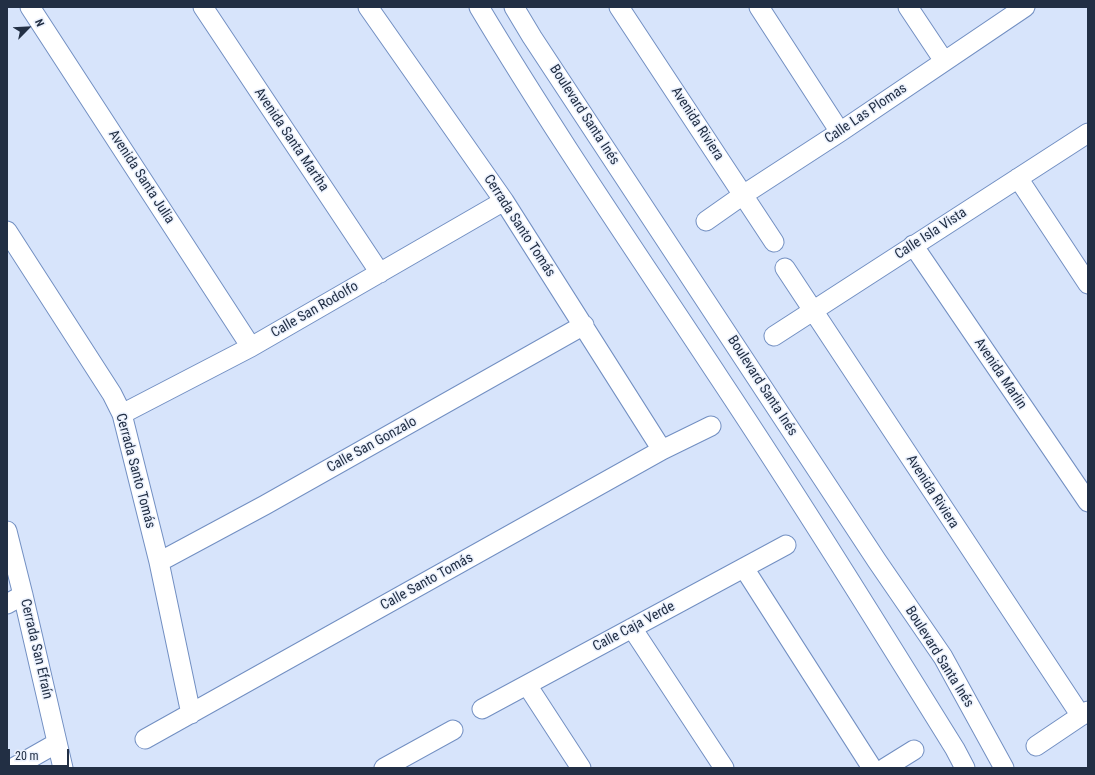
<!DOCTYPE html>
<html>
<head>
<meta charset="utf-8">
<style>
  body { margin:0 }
  #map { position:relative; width:1095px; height:775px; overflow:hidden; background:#d7e4fb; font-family:"Roboto Condensed",sans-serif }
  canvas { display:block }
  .frame { position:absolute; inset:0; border:8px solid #222f44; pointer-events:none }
  .north { position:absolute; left:8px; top:8px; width:40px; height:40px; -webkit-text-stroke:3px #ebf1fd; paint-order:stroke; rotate:66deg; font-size:11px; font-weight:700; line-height:16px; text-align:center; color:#222f44 }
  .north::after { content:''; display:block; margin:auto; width:14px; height:18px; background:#222f44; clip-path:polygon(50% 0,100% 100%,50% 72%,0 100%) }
  .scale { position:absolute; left:8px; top:749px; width:61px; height:18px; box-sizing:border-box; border:2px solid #222f44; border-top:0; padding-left:5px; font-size:12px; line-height:14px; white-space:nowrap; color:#222f44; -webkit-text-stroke:3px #ebf1fd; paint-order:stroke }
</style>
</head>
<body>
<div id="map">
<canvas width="1095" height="775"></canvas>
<div class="frame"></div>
<div class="north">N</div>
<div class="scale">20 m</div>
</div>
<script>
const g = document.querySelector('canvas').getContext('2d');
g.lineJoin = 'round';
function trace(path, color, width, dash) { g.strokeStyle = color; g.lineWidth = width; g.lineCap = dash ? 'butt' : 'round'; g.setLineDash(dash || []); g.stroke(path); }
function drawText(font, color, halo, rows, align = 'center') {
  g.font = font + ' "Roboto Condensed",sans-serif'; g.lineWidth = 3; g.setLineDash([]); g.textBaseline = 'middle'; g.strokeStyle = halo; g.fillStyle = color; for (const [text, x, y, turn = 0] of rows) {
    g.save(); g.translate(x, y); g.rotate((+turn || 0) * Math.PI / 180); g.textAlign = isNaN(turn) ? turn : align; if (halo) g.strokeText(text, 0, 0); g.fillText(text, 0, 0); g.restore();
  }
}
const street = new Path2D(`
  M30 7 251 347
  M203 7 380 273
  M368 7 504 201 662 450
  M479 7C555 134 639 256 720 379 801 501 878 625 955 749L965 768
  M514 7 532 37 877 561 943 657 1004 768
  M619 7 774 242
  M759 7 840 132
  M908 7 944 61
  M1018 178 1088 284
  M706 221 743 195 840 132 1025 7
  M7 231 112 394 122 414 159 562 191 714
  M913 245 1088 502
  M785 268 1081 716
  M774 336 1088 133
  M122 414 251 347 504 201
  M7 531 23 595 63 768
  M159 562 265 505 584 325
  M744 568 872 768
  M7 604 23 595
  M632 628 724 768
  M527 685 581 768
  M482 709 786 545
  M145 739 662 450 711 426
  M1036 746 1088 711
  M13 768 57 743
  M384 768 453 730
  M885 768 914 750`);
trace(street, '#728fc2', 21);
trace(street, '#fff', 19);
drawText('14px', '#222f44', '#ebf1fd', [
  ["Calle Las Plomas",866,114,-34],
  ["Boulevard Santa Inés",584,115,57],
  ["Avenida Riviera",697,124,57],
  ["Avenida Santa Martha",291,140,56],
  ["Avenida Santa Julia",141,177,57],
  ["Cerrada Santo Tomás",519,226,57],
  ["Calle Isla Vista",931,234,-33],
  ["Calle San Rodolfo",315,310,-30],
  ["Avenida Marlin",1000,374,56],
  ["Boulevard Santa Inés",762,386,57],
  ["Calle San Gonzalo",372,445,-29],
  ["Cerrada Santo Tomás",135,471,75],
  ["Avenida Riviera",932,492,57],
  ["Calle Santo Tomás",427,582,-29],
  ["Calle Caja Verde",634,627,-28],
  ["Cerrada San Efraín",36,649,77],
  ["Boulevard Santa Inés",939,657,58]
]);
</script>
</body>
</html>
